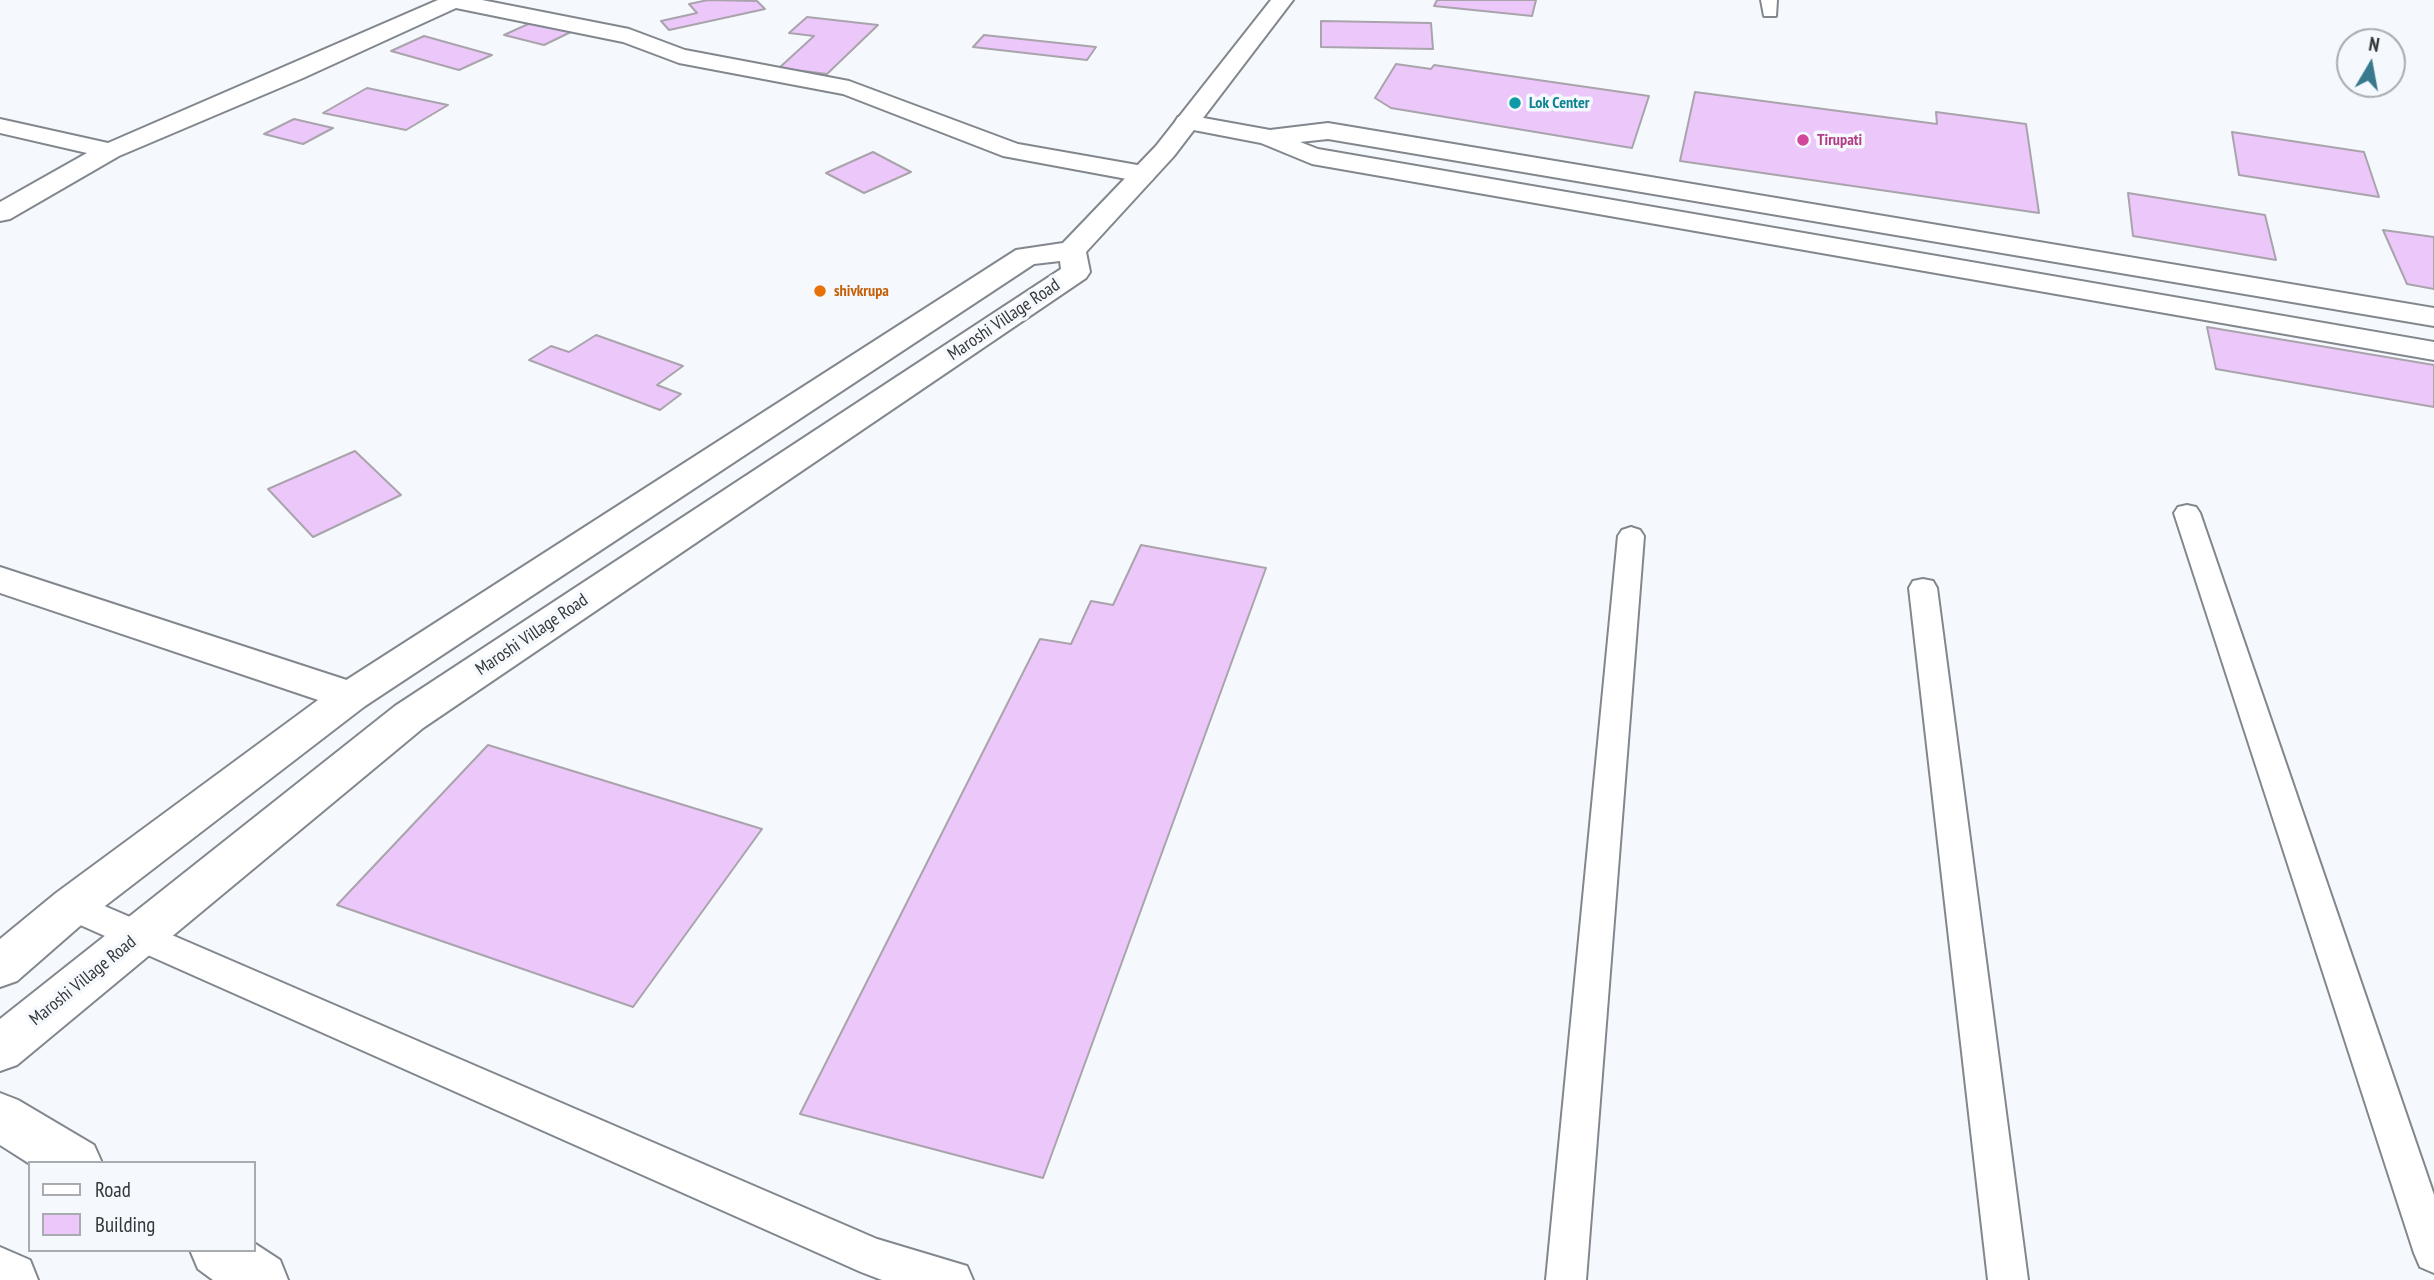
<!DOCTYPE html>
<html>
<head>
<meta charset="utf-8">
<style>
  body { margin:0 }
  #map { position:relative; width:2434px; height:1280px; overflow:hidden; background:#f5f9fe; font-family:"PT Sans Narrow",sans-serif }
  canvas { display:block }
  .legend { position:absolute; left:28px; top:1161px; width:228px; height:91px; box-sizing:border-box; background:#f5f9fe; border:2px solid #a8abb0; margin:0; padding:9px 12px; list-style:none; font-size:21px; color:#35373a }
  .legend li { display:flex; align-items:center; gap:14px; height:35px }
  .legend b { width:35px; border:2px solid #a8abb0 }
  .north { position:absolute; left:2336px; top:28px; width:70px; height:70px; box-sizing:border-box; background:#f5f9fe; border:2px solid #a8abb0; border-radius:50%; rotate:10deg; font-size:19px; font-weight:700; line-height:28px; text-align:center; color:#35373a }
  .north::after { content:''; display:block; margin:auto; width:24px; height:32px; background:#39798d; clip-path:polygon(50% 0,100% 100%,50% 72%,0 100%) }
</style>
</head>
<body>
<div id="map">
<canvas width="2434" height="1280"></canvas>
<ul class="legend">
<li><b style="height:9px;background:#fff"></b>Road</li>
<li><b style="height:19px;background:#ecc7fa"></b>Building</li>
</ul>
<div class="north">N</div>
</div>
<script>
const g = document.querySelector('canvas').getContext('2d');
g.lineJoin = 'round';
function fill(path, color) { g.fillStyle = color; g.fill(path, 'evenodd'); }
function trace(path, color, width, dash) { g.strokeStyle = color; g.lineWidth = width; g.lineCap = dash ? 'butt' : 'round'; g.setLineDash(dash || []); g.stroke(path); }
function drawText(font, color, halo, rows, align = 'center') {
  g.font = font + ' "PT Sans Narrow",sans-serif'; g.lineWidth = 7; g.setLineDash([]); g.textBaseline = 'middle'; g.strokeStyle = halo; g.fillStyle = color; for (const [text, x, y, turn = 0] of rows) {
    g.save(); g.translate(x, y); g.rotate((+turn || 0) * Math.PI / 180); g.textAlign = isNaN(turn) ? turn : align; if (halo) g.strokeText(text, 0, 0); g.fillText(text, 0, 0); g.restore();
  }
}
const building = new Path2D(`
  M708 0 757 1 765 9 669 30 661 21 697 13 689 4Z
  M1437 0H1536L1532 16 1434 6Z
  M807 17 878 25 827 74 779 68 814 36 789 33Z
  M537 20 575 30 544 45 504 35Z
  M1321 21 1431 23 1433 49 1321 47Z
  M984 35 1096 47 1087 60 973 47Z
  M424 36 492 55 459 70 391 51Z
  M1396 64 1431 69 1434 65 1649 96 1632 148 1391 108 1375 98Z
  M367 88 448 105 406 130 323 113Z
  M1695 92 1937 124 1936 112 2026 124 2039 213 1680 161Z
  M294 119 333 128 303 144 264 134Z
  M2232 132 2364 152 2379 197 2239 175Z
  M873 152 911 172 864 193 826 173Z
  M2128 193 2265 215 2276 260 2133 236Z
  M2383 230 2434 237V289L2407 284Z
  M2207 327 2434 365V407L2216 369Z
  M596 335 683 366 657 385 681 394 660 410 529 360 551 346 569 352Z
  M355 451 401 495 313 537 268 489Z
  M1141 545 1266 568 1043 1178 800 1114 1040 639 1071 644 1091 601 1113 605Z
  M488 745 762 829 633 1007 337 905Z`);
fill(building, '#ecc7fa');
trace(building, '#a9a4ab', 2);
const service = new Path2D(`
  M1761 0H1777L1776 16H1764Z
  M2187 505 2196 507 2200 513 2434 1195V1273L2420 1267 2414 1253 2174 513 2178 507Z
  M1631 527 1640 530 1644 536 1586 1280H1546L1618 536 1622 530Z
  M1923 579 1933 581 1937 588 2028 1280H1988L1909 588 1913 581Z
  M72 892 877 1239 967 1266 973 1280H882L861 1272 60 916 55 906 60 896Z`);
const minor = new Path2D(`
  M438 0H482L629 29 685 50 849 81 1018 144 1143 166 1152 168 1156 174 1152 180 1143 182 1003 156 843 94 679 63 623 42 456 8 303 78 119 156 10 219 0 221V202L87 153 0 133V119L108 143Z
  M0 567 365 686 371 696 365 706 351 711 0 593Z
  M0 1093 18 1100 94 1145 102 1163 30 1164 0 1145Z
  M254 1243 280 1260 288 1280H213L198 1269 190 1250H254Z
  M0 1247 30 1260 38 1280H0Z`);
const tertiary = new Path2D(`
  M1187 115 1270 130 1328 123 2434 308V326L1328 139 1300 142 1318 149 2434 342V360L1312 164 1261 143 1178 127 1175 122 1178 117Z`);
const secondary = new Path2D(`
  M1271 0H1293L1174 156 1086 252 1090 272 1086 278 423 728 17 1065 0 1071V1019L395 706 1061 269 1060 261 1034 264 365 706 88 919 17 981 0 987V939L56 893 337 686 1016 250 1063 243 1156 146Z`);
trace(service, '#81878d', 4);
trace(minor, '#81878d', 4);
trace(tertiary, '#81878d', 4);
trace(secondary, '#81878d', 4);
fill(service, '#fff');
fill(minor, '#fff');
fill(tertiary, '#fff');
fill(secondary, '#fff');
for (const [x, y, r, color] of [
  [1515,103,7,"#0f9aa8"],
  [1803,140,7,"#d1479c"],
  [820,291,7,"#e8710a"]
]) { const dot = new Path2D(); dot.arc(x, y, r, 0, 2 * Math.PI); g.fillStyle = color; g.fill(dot); trace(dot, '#f5f9fe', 2.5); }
drawText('bold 16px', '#0d838f', '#f5f9fe', [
  ["Lok Center",1529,103]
], 'left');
drawText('bold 16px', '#b23c85', '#f5f9fe', [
  ["Tirupati",1817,140]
], 'left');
drawText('bold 16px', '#c56008', '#f5f9fe', [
  ["shivkrupa",834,291]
], 'left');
drawText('18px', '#35373a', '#f5f9fe', [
  ["Maroshi Village Road",1004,320,-34],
  ["Maroshi Village Road",532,635,-34],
  ["Maroshi Village Road",83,981,-39]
]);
</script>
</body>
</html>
